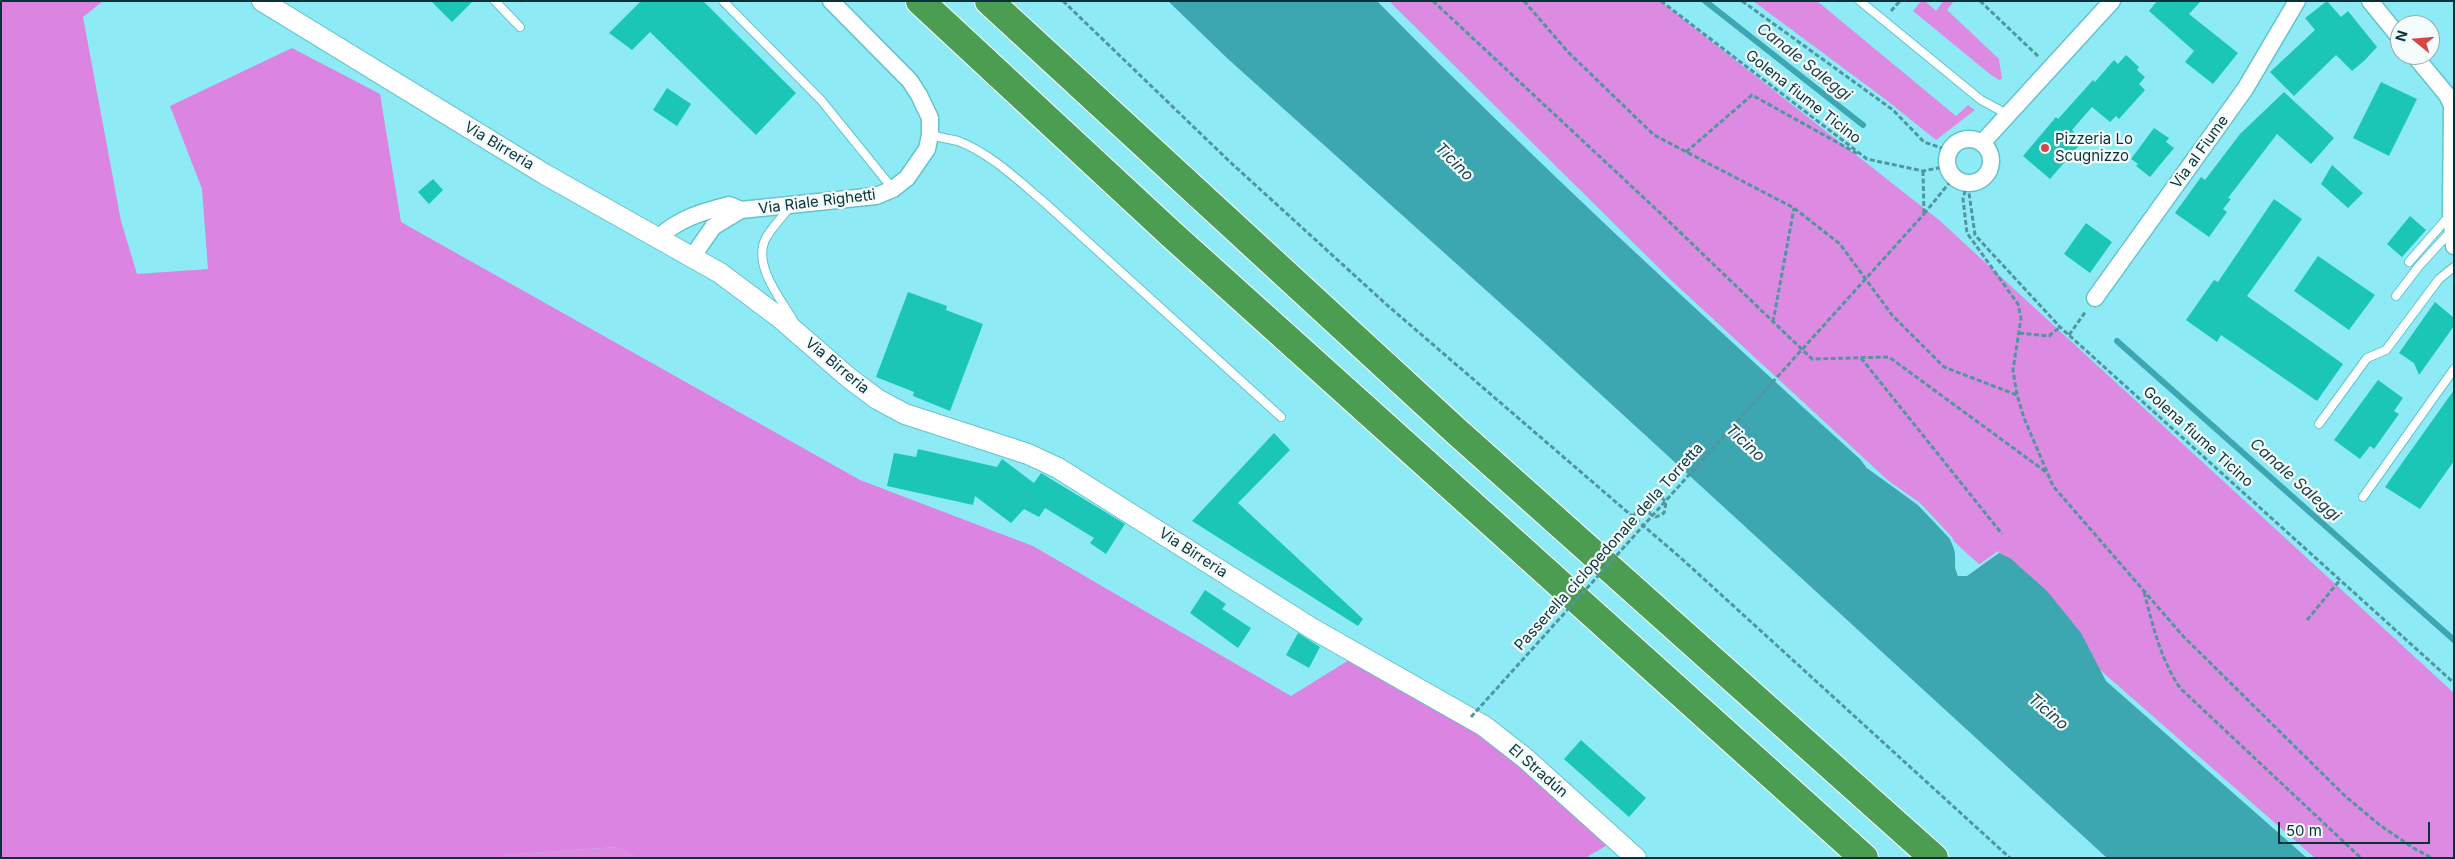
<!DOCTYPE html>
<html>
<head>
<meta charset="utf-8">
<style>
  body { margin:0 }
  #map { position:relative; width:2455px; height:859px; overflow:hidden; background:#8eebf5; font-family:Inter,sans-serif }
  canvas { display:block }
  .frame { position:absolute; inset:0; border:2px solid #093338; pointer-events:none }
  .north { position:absolute; left:2390px; top:15px; width:50px; height:50px; box-sizing:border-box; background:#f4fcfd; border:1px solid #96acae; border-radius:50%; rotate:287deg; font-size:14px; font-weight:700; line-height:20px; text-align:center; color:#093338 }
  .north::after { content:''; display:block; margin:auto; width:18px; height:22px; background:#d54644; clip-path:polygon(50% 0,100% 100%,50% 72%,0 100%) }
  .scale { position:absolute; left:2278px; top:822px; width:152px; height:22px; box-sizing:border-box; border:2px solid #093338; border-top:0; padding-left:6px; font-size:15px; line-height:18px; white-space:nowrap; color:#093338; -webkit-text-stroke:4px #f4fcfd; paint-order:stroke }
</style>
</head>
<body>
<div id="map">
<canvas width="2455" height="859"></canvas>
<div class="frame"></div>
<div class="north">N</div>
<div class="scale">50 m</div>
</div>
<script>
const g = document.querySelector('canvas').getContext('2d');
g.lineJoin = 'round';
function fill(path, color) { g.fillStyle = color; g.fill(path, 'evenodd'); }
function trace(path, color, width, dash) { g.strokeStyle = color; g.lineWidth = width; g.lineCap = dash ? 'butt' : 'round'; g.setLineDash(dash || []); g.stroke(path); }
function drawText(font, color, halo, rows, align = 'center') {
  g.font = font + ' Inter,sans-serif'; g.lineWidth = 4.5; g.setLineDash([]); g.textBaseline = 'middle'; g.strokeStyle = halo; g.fillStyle = color; for (const [text, x, y, turn = 0] of rows) {
    g.save(); g.translate(x, y); g.rotate((+turn || 0) * Math.PI / 180); g.textAlign = isNaN(turn) ? turn : align; if (halo) g.strokeText(text, 0, 0); g.fillText(text, 0, 0); g.restore();
  }
}
fill(new Path2D(`
  M1389 1H1660L1939 220 2454 693V858H2315L1971 557 1672 281Z
  M1753 1H1817L1956 116 1968 105 1975 110 1936 140 1885 99Z
  M1921 1H1925L1936 11 1943 1H1954L1947 10 1999 59 2002 79 1999 80 1991 75 1913 11Z
  M617 847 638 858H501L503 855Z`), '#dd8be2');
fill(new Path2D(`
  M1 1H103L83 17 121 221 137 274 208 269 202 189 170 106 292 48 380 94 401 222 860 480 1033 546 1291 696 1357 655 1431 695 1616 840 1585 858H638L617 847 504 855 501 858H1Z`), '#dc84e1');
fill(new Path2D(`
  M1168 1H1377C1533 160 1696 310 1861 460L1867 468C1893 487 1932 511 1950 539 1958 551 1953 563 1958 576H1967L1999 553 2010 558 2047 591 2081 633 2106 681 2307 858H2107L1537 336 1228 59Z`), '#3ca6b1');
fill(new Path2D(`
  M1862 458 1869 467 1920 503 1952 537 1959 553 1958 567 1960 574H1966L1998 551 1999 553 1966 576H1958L1955 568 1956 554 1950 539 1918 505 1867 468 1861 460Z`), '#8eebf5');
trace(new Path2D(`
  M1705 1 1863 125
  M2117 341 2454 640`), '#3ca6b1', 6);
fill(new Path2D(`
  M431 1H473L452 22Z
  M641 1H703L796 93 756 135 650 32 632 50 609 33Z
  M2157 1H2201L2189 14 2238 53 2213 84 2185 62 2194 51 2149 11Z
  M2327 1 2341 17 2348 11 2377 47 2365 60 2352 71 2336 55 2294 96 2270 72 2315 30 2305 18Z
  M2126 55 2139 67 2137 70 2145 77 2139 84 2145 90 2119 119 2116 116 2110 122 2092 107 2072 130 2083 141 2050 179 2023 156 2056 117 2058 119 2093 80 2095 82 2114 60 2118 64Z
  M2381 82 2417 99 2389 156 2353 138Z
  M667 88 691 104 677 126 653 110Z
  M2284 92 2334 138 2311 164 2277 134 2228 198 2231 199 2223 209 2227 212 2209 237 2175 213 2201 177 2205 180 2240 134Z
  M2154 128 2169 138 2166 142 2174 148 2150 177 2136 166 2138 164 2131 159Z
  M2332 165 2363 193 2348 208 2321 184Z
  M433 179 443 190 429 204 418 192Z
  M2274 199 2302 219 2247 296 2343 364 2317 401 2221 335 2217 342 2186 320 2214 280 2218 282Z
  M2410 216 2426 230 2402 257 2387 244Z
  M2086 223 2112 242 2090 273 2064 254Z
  M2318 256 2375 295 2349 330 2294 291Z
  M908 292 947 306 946 310 983 324 950 411 913 396 914 392 876 377Z
  M2435 302 2454 318V326L2419 375 2414 363 2399 353Z
  M2378 380 2403 398 2394 411 2399 414 2374 449 2370 446 2360 459 2334 440Z
  M2454 390V461L2420 509 2385 487Z
  M1274 433 1290 450 1238 503 1363 619 1358 626 1192 521Z
  M918 449 997 467 1002 459 1034 483 1041 473 1125 524 1106 554 1090 543 1094 538 1045 508 1039 517 1024 509 1011 523 975 496 973 505 887 486 894 453 916 457Z
  M1205 590 1226 604 1222 609 1251 628 1238 648 1190 613Z
  M1298 633 1320 647 1309 668 1286 655Z
  M1581 740 1646 798 1629 817 1564 759Z`), '#1bc6b7');
const service = new Path2D(`
  M495 1 520 27
  M723 1 821 100 893 189
  M1860 1 1981 100 2007 114
  M930 135C939 137 949 139 958 141 990 153 1019 181 1045 203L1281 417
  M790 207C782 217 772 227 766 238 752 264 780 298 793 320
  M2409 262 2450 215
  M2396 296 2419 266 2451 231
  M2319 424 2367 358 2386 350 2439 279 2454 267
  M2363 497 2454 369`);
const minor = new Path2D(`
  M2370 1 2400 38
  M2414 55 2447 95 2452 105 2451 214 2454 246
  M1947 161a22 22 0 1 1 44 0a22 22 0 1 1-44 0Z
  M1982 143 2112 1
  M659 237C680 218 702 212 729 205L741 210 876 196 893 189 907 178 927 149 930 135V118L919 95 910 81 831 1
  M693 256 713 227 741 210
  M2095 298 2245 89 2297 1`);
const tertiary = new Path2D(`
  M262 1 546 175 720 273 780 318 849 378 877 399 905 414 1028 454 1058 468 1313 629 1484 726 1525 758 1636 858`);
const motorway = new Path2D(`
  M920 1 1170 233 1864 858
  M989 1 1456 431 1934 858`);
trace(service, '#65c3cd', 10);
trace(minor, '#65c3cd', 19);
trace(tertiary, '#65c3cd', 22);
trace(motorway, '#fff', 30);
trace(new Path2D(`
  M1063 1 1229 161 1387 305 1682 559 2010 858
  M1433 1 1658 211 1812 359 1889 357 2046 472
  M1524 1 1568 52 1654 135 1794 208 1840 244 1892 315 1944 367 2017 395
  M1661 1 1867 159 1923 171 1948 166
  M1742 1 1893 110 1924 142 1950 151
  M1980 1 2039 57
  M1891 11 1900 1
  M1686 152 1752 95 1858 154
  M1923 171 1924 214
  M1967 183 1963 199 1967 233 2018 304 2021 318 2013 370 2017 395 2024 418 2053 486 2183 636 2345 796 2381 826 2415 849 2432 858
  M1968 186 1975 235 2060 327 2454 683
  M1924 214 1954 177
  M1773 322 1794 208
  M2019 333 2049 336 2060 327
  M2069 335 2086 311
  M1861 358 2002 534
  M1632 517C1641 508 1655 485 1666 503L1664 513 1656 517 1650 514
  M2144 592C2153 626 2160 658 2180 688L2361 858
  M2307 620 2340 580`), '#51969e', 3, [5, 2.5]);
trace(service, '#fff', 8);
trace(minor, '#fff', 16);
trace(tertiary, '#fff', 20);
trace(motorway, '#4b9e51', 28);
trace(new Path2D(`
  M1650 514 1646 506 1649 496 1656 494 1667 499
  M1471 717 1924 214`), '#51969e', 3, [5, 2.5]);
for (const [x, y, r, color] of [
  [2045,148,5,"#d54644"]
]) { const dot = new Path2D(); dot.arc(x, y, r, 0, 2 * Math.PI); g.fillStyle = color; g.fill(dot); trace(dot, '#f4fcfd', 2); }
drawText('15px', '#093338', '#f4fcfd', [
  ["Golena fiume Ticino",1803,97,38],
  ["Via Birreria",499,146,31],
  ["Via al Fiume",2200,152,-54],
  ["Via Riale Righetti",817,202,-7],
  ["Via Birreria",837,366,40],
  ["Golena fiume Ticino",2198,437,42],
  ["Passerella ciclopedonale della Torretta",1609,547,-48],
  ["Via Birreria",1193,553,33],
  ["El Stradún",1538,771,41]
]);
drawText('15px', '#093338', '#f4fcfd', [
  ["Pizzeria Lo",2055,139],
  ["Scugnizzo",2055,156]
], 'left');
drawText('italic 16px', '#224245', '#f4fcfd', [
  ["Canale Saleggi",1804,62,38],
  ["Ticino",1454,162,45],
  ["Ticino",1745,443,43],
  ["Canale Saleggi",2295,480,42],
  ["Ticino",2048,712,40]
]);
</script>
</body>
</html>
